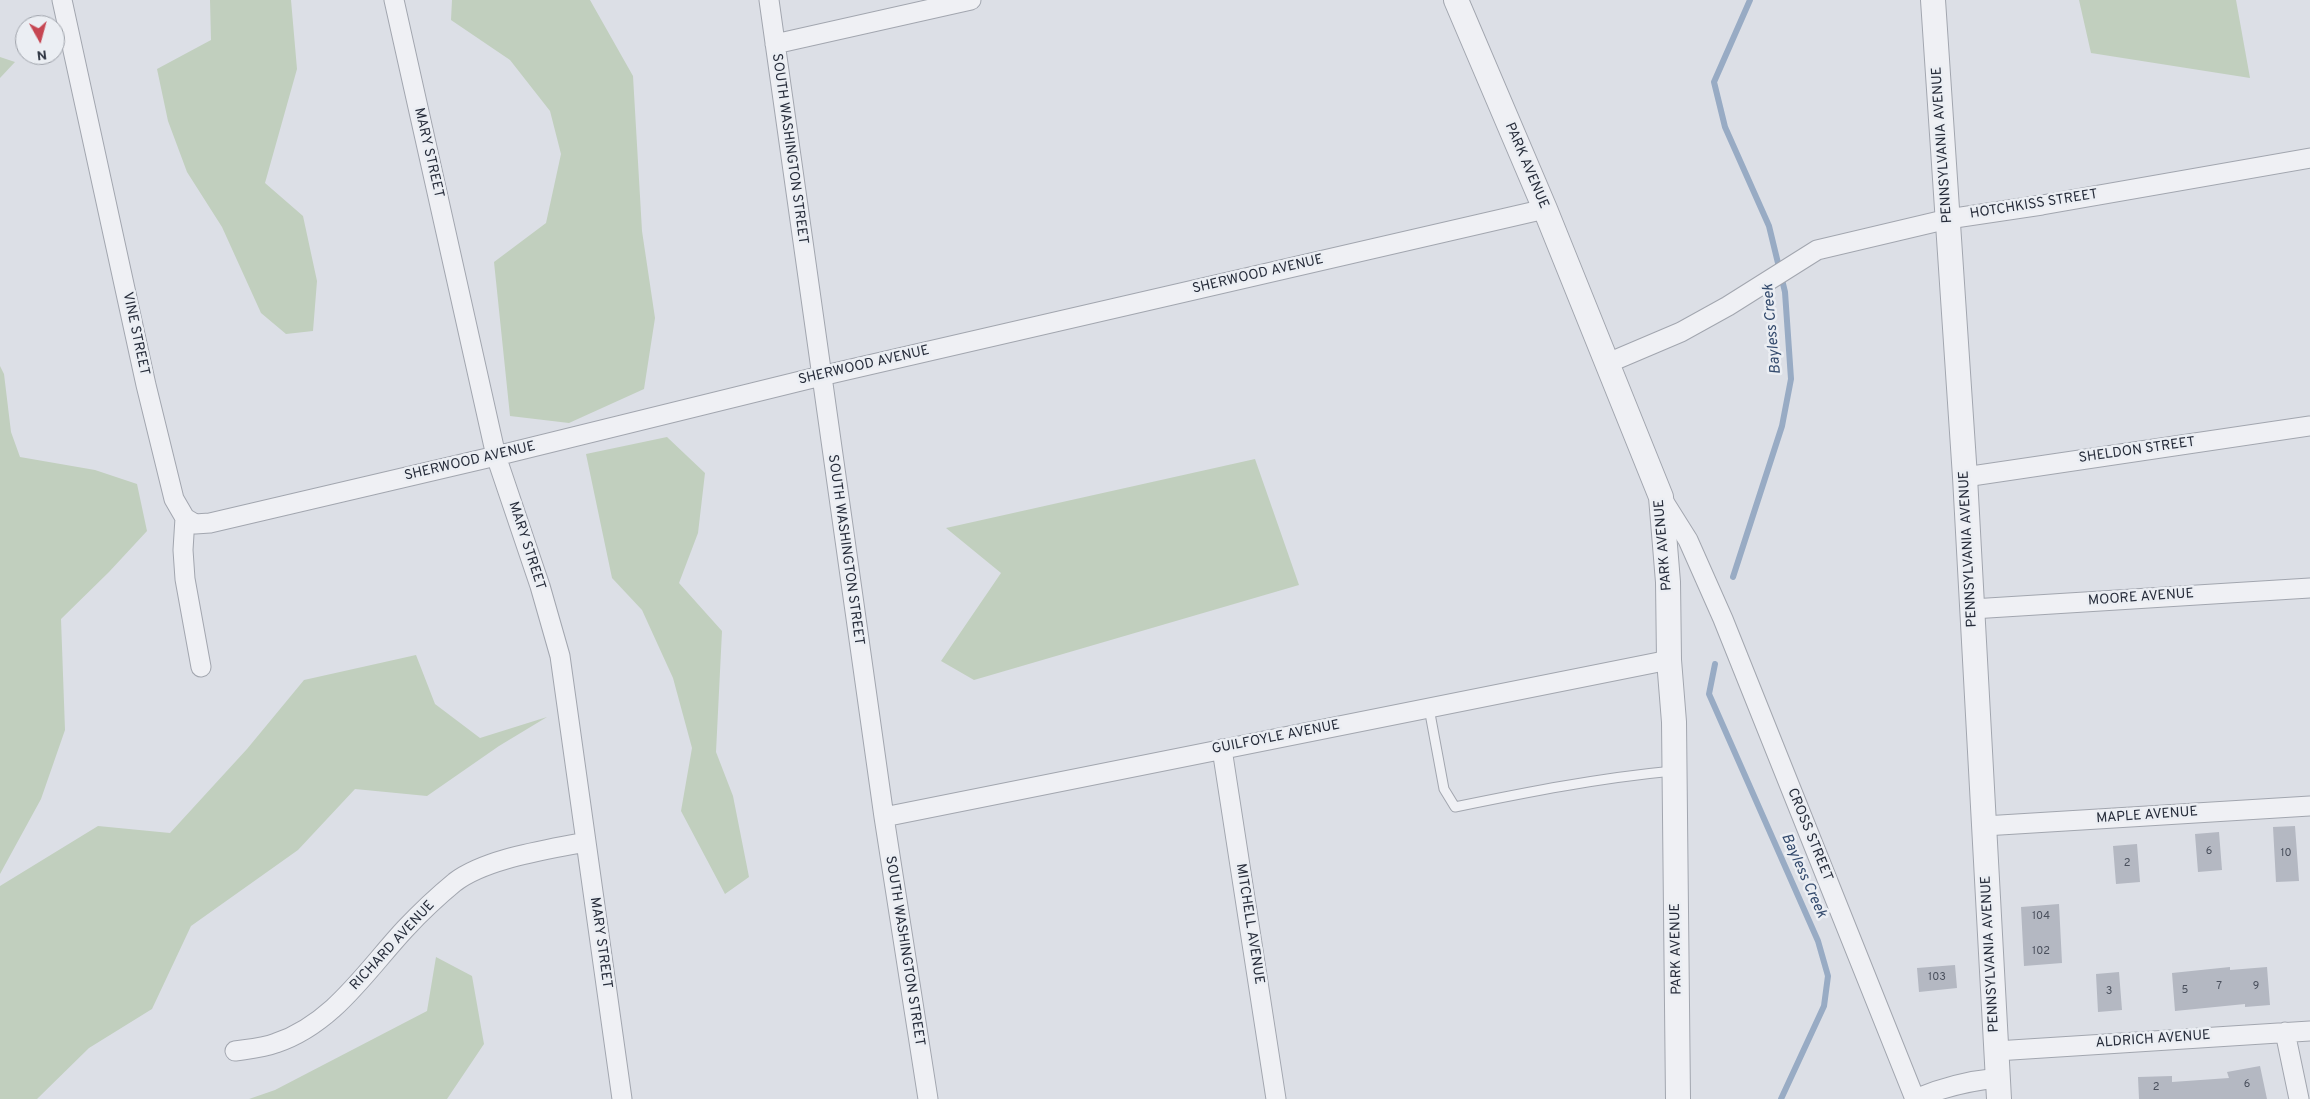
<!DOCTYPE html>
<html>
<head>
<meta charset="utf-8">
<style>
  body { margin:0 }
  #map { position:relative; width:2310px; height:1099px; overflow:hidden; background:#dcdfe6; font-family:Overpass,sans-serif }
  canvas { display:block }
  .north { position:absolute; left:15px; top:15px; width:50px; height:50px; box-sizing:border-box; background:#ebeef3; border:1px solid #9da1a9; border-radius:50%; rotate:173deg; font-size:14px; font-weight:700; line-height:20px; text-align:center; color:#272d3b }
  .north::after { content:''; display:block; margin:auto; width:18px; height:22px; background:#c64652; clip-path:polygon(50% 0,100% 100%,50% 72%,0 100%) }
</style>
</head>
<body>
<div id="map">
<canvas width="2310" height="1099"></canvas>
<div class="north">N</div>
</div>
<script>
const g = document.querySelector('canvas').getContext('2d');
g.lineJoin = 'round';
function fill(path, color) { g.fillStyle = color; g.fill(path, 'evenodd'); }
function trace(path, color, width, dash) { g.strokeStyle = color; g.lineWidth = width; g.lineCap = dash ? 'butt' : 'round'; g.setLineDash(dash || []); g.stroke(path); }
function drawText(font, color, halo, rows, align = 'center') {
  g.font = font + ' Overpass,sans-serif'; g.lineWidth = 5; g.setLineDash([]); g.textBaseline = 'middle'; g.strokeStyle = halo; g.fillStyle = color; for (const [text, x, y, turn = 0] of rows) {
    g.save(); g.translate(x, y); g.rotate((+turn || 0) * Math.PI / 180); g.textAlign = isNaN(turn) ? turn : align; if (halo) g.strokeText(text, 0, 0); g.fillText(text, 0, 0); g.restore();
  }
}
fill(new Path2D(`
  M210 0H291L297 69 265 183 303 216 317 281 313 331 286 334 261 313 222 227 187 172 168 121 157 69 211 40Z
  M452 0H590L633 76 642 231 655 318 644 389 569 423 510 416 494 262 546 223 561 154 550 111 510 60 451 20Z
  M2079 0H2236L2250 78 2091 53Z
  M0 57 15 62 0 78Z
  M0 366 4 374 11 432 20 457 95 470 137 484 147 531 109 572 61 619 65 730 41 799 0 874Z
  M667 437 705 473 698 533 679 583 722 631 716 752 733 796 749 877 725 894 681 811 692 748 673 678 642 610 612 578 586 454Z
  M1255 459 1299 585 974 680 941 661 1001 573 946 528Z
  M416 655 435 704 480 738 547 717 499 746 427 796 355 789 298 850 191 926 152 1009 89 1048 37 1099H0V886L98 826 170 833 247 749 304 680Z
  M436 957 472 976 484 1044 447 1099H249L275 1090 427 1011Z`), '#c1cfbe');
trace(new Path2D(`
  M1733 577 1782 426 1791 379 1785 292 1769 226 1725 127 1714 82 1750 0
  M1715 664 1709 694 1818 941 1828 976 1824 1006 1781 1099`), '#98abc4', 6);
fill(new Path2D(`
  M2295 826 2299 881 2276 882 2273 827Z
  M2219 832 2222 870 2198 872 2195 834Z
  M2137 844 2140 882 2116 884 2113 846Z
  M2059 904 2062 963 2024 966 2021 907Z
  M1955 965 1957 988 1919 992 1917 968Z
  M2230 967V970L2267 967 2270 1005 2245 1007V1004L2175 1011 2172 973Z
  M2119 972 2122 1010 2098 1012 2096 974Z
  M2260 1066 2267 1099H2139L2138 1077 2172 1076V1082L2229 1078 2227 1072Z`), '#b4b8c2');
const service = new Path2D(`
  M1429 708 1444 789 1455 807C1528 792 1599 778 1673 771`);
const minor = new Path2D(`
  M62 0 146 385 174 499 185 518 183 550 185 579 201 667
  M394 0 496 456 540 586 560 656 622 1099
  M769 0 884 817 928 1099
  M775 44 971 0
  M1608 363 1681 332 1728 306 1817 250 1948 219 2042 205 2310 158
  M1965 477 2310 426
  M1661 497 1688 540 1723 619 1915 1099
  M185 518 195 524 210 523 496 456 821 376 1545 209
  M1972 609 2310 588
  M1222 749 1276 1099
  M884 817 1669 660
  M1984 826 2310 806
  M2285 1032 2299 1099
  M235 1051C248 1049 263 1048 276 1043 333 1024 366 971 405 929 420 913 438 896 455 882 487 858 547 850 585 842
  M1996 1051 2310 1031
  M1915 1099C1943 1087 1967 1081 1998 1078`);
const tertiary = new Path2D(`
  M1456 0 1545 209 1661 497 1668 582 1669 660 1674 722 1678 1099
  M1933 0 1965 477 1999 1099`);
trace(service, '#a2a6af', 11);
trace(minor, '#a2a6af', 21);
trace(tertiary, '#a2a6af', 26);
trace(service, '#eff0f4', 9);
trace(minor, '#eff0f4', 19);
trace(tertiary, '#eff0f4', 24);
drawText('11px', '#4a505d', null, [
  ["6",2209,852],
  ["10",2286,854],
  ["2",2127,864],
  ["104",2041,917],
  ["102",2041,952],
  ["103",1937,978],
  ["7",2219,987],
  ["9",2256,987],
  ["5",2185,991],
  ["3",2109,992],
  ["6",2247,1085],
  ["2",2156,1088]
]);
drawText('14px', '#272d3b', '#ebeef3', [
  ["PENNSYLVANIA AVENUE",1943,145,-94],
  ["SOUTH WASHINGTON STREET",789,149,82],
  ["MARY STREET",428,153,77],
  ["PARK AVENUE",1526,166,67],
  ["HOTCHKISS STREET",2034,205,-9],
  ["SHERWOOD AVENUE",1258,275,-13],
  ["VINE STREET",135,334,78],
  ["SHERWOOD AVENUE",864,366,-13],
  ["SHELDON STREET",2137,451,-8],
  ["SHERWOOD AVENUE",470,462,-13],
  ["PARK AVENUE",1664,545,-95],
  ["MARY STREET",526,546,72],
  ["PENNSYLVANIA AVENUE",1969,549,-93],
  ["SOUTH WASHINGTON STREET",845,550,82],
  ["MOORE AVENUE",2141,598,-4],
  ["GUILFOYLE AVENUE",1276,738,-11],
  ["MAPLE AVENUE",2147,816,-4],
  ["CROSS STREET",1809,835,68],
  ["MITCHELL AVENUE",1249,924,81],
  ["MARY STREET",600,943,82],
  ["RICHARD AVENUE",393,946,-47],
  ["PARK AVENUE",1677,949,-91],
  ["SOUTH WASHINGTON STREET",904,951,81],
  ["PENNSYLVANIA AVENUE",1991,954,-93],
  ["ALDRICH AVENUE",2153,1040,-4]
]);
drawText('italic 15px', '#334a6d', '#ebeef3', [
  ["Bayless Creek",1773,329,-95],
  ["Bayless Creek",1803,876,66]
]);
</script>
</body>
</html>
